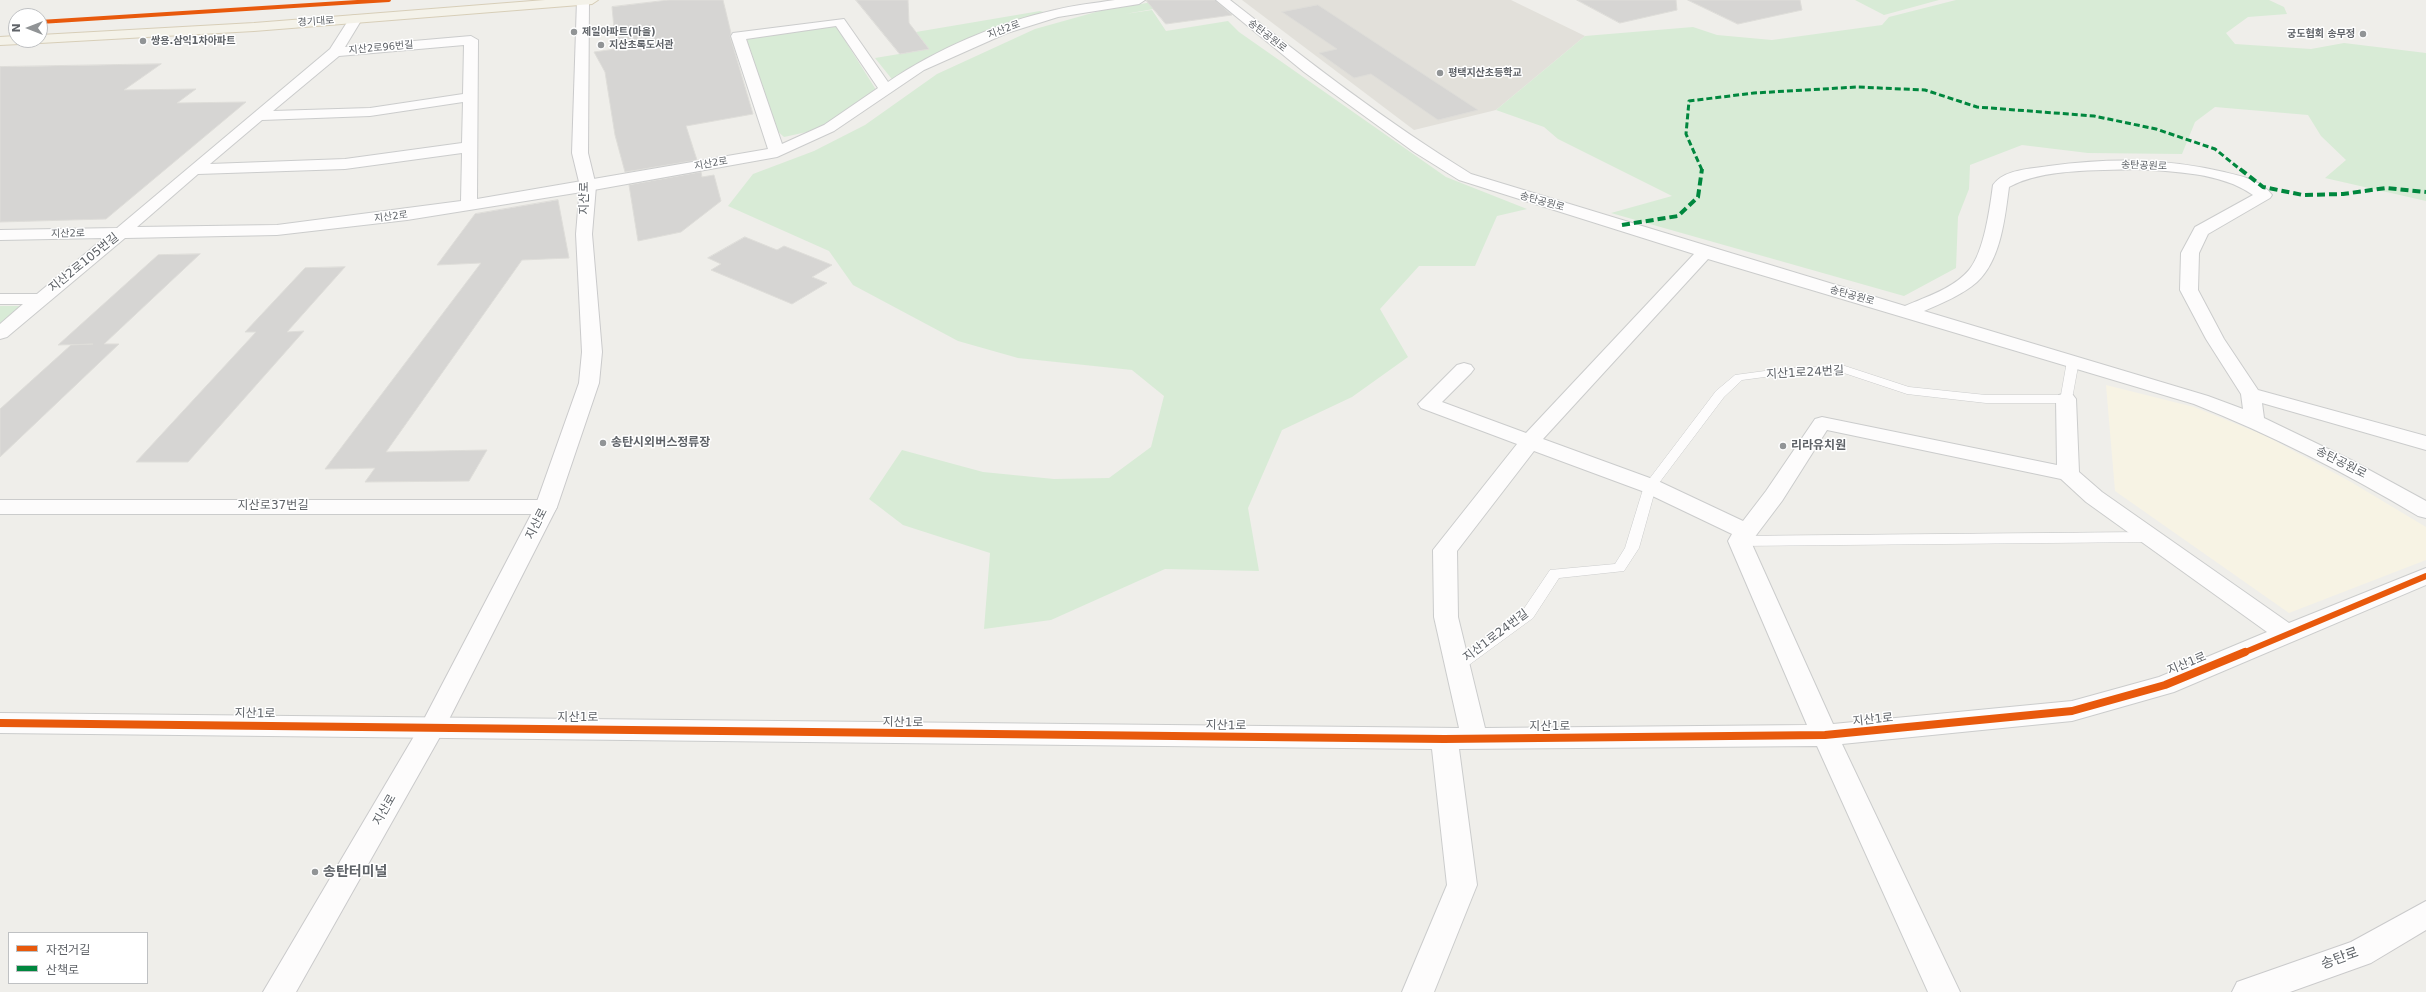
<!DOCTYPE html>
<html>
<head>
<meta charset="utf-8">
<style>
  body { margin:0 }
  #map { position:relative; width:2426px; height:992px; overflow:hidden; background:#efeeea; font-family:"DejaVu Sans","Noto Sans KR",sans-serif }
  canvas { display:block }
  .legend { position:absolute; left:8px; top:932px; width:140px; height:52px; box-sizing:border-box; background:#fff; border:1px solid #bfc1c3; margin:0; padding:5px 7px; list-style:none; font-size:12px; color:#5f6368 }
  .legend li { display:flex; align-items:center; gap:8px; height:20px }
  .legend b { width:20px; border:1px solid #bfc1c3 }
  .north { position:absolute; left:8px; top:8px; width:40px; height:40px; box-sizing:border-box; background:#fff; border:1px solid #bfc1c3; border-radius:50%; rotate:270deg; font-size:11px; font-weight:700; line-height:16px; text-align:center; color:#5f6368 }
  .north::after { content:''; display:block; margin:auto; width:14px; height:18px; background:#919496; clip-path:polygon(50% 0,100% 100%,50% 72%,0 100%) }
</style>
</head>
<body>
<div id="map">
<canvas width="2426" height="992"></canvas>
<ul class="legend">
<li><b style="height:5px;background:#e8590c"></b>자전거길</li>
<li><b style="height:5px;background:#00873e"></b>산책로</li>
</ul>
<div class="north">N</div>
</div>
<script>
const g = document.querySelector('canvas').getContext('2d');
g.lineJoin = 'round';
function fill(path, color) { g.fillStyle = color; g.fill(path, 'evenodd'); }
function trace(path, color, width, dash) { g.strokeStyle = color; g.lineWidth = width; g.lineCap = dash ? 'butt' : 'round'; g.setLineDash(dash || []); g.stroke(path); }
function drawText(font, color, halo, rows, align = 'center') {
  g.font = font + ' "DejaVu Sans","Noto Sans KR",sans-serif'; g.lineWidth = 3; g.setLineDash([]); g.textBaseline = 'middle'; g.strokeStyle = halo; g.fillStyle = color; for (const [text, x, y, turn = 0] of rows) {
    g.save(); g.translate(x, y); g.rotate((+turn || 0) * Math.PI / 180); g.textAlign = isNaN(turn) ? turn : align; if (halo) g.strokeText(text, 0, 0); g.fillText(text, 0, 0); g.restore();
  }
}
fill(new Path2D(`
  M2106 385 2194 407 2264 435 2351 482 2426 527V560L2289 613 2115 491Z`), '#f7f3e4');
fill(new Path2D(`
  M1242 0H1511L1585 36 1496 110 1414 130Z`), '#e2e0da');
fill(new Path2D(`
  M1165 0H1205L1125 14 1152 10 1166 31 1228 21 1239 32 1446 177 1527 209 1497 216 1475 266H1419L1380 309 1408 357 1352 397 1282 430 1248 508 1259 571 1165 569 1051 620 984 629 990 553 903 525 869 499 902 450 983 472 1054 479 1109 478 1151 447 1164 396 1132 370 1018 358 958 341 853 285 829 251 728 206 753 174 814 151 865 125 937 74 1035 29 1103 10Z
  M1855 0H1939L1884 15Z
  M1956 0H2269L2284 7 2287 14 2248 17 2226 33 2235 44 2311 49 2344 43 2426 53V201L2325 178 2346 160 2321 136 2308 115 2215 107 2195 122 2182 154 2088 153 2022 145 1970 165 1969 189 1958 217 1956 268 1904 296 1611 213 1672 196 1558 139 1544 127 1496 110 1585 36 1693 27 1717 35 1772 40 1882 25 1889 17Z
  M1040 11 1044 12V15L895 83 875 58 929 49 916 32Z
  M836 26 878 93 816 130 784 137 775 129 746 38Z
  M0 306H28L0 329Z`), '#d8ebd6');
const building = new Path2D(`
  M669 0H723L731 33 730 36 753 114 686 126 697 160 625 172 615 135 605 72 594 52 616 49 612 7Z
  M856 0H908L909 23 929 49 900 54Z
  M1146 0H1215L1232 15 1166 24Z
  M1577 0H1676L1677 10 1620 23Z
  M1688 0H1800L1802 10 1738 24Z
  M1318 5 1478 110 1438 120 1371 74 1354 78 1319 53 1337 49 1282 12Z
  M161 64 124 90 196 89 177 103 246 102 106 219 0 222V67Z
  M701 172 702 177 714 175 721 201 681 232 638 241 629 185Z
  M558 200 569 258 522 260 386 452 487 450 469 481 365 482 375 468 325 469 481 263 437 265 475 214Z
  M745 237 777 250 784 246 832 265 812 277 827 283 792 304 711 270 721 264 708 258Z
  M200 254 104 344H119L0 457V409L71 345 93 344 58 345 158 255Z
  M345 267 287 332 304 331 188 462H136L256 332H245L305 268Z`);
fill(building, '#d6d5d3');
trace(building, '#deddd9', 1);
const lane = new Path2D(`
  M2073 358 2079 361 2072 399 2066 403H1986L1907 394 1844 373 1787 374 1742 380 1724 397 1656 487 1639 548 1624 571 1559 578 1533 618 1462 670 1457 672 1452 670 1450 666 1452 662 1523 610 1550 570 1615 564 1625 548 1644 486 1716 391 1735 375 1787 368 1845 366 1909 387 1986 395H2061L2067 361Z
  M2150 532 2157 537 2150 542 1739 546 1732 541 1739 536Z`);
const street = new Path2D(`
  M1115 0H1145L1139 4 1058 17 1007 33 924 70 834 131 777 157 588 191 407 220 277 235 125 238 7 337 0 339V324L23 304H0V294H37L104 238 0 240V230L117 228 330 49 351 16 356 15 362 19 345 47 471 36 478 40 477 199 768 149 731 36 733 33 844 19 888 82C935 50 999 22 1055 10 1074 5 1095 3 1115 0ZM836 26 878 88 824 125 782 144 746 39ZM464 45 463 94 370 108 273 111 339 56ZM463 102 462 143 345 159 210 164 262 120 370 116ZM462 153 461 201 277 225 137 227 198 174 345 169Z
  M1216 0H1230C1308 61 1386 122 1471 174L1905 306C1926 297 1954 288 1969 270 1984 252 1990 208 1993 185 2004 169 2031 169 2049 166 2111 158 2163 158 2224 172 2241 176 2261 180 2272 195L2270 198 2208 234 2199 253 2198 290 2224 339 2258 390 2426 436V450L2262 403 2264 418 2351 460 2426 501V518L2418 516C2346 473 2272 435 2194 404L1708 259 1543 439 1658 481 1743 521 1766 491 1815 419 1822 417 2057 465 2056 399 2059 395 2066 393 2073 395 2076 399 2079 472 2102 492 2289 623 2426 568V585L2174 692 2072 721 1842 744 1960 992H1928L1817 746 1459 749 1477 885 1434 992H1402L1447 885 1432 749 0 733V713L1459 728 1434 617 1433 550 1517 444 1421 408 1418 404 1457 365 1464 363 1471 365 1474 369 1471 373 1442 402 1526 433 1694 254 1459 180 1414 152 1304 72ZM2136 169C2174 172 2221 172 2253 195L2195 227 2181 253 2180 290 2206 339 2241 394 2243 409 2208 396 1924 311C1942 303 1962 295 1977 282 2001 260 2005 217 2009 187 2043 168 2097 171 2136 169ZM1827 430 2061 479 2086 502 2267 632 2159 677 2072 701 1833 724 1751 542 1782 501ZM1534 451 1642 491 1732 534 1728 541 1807 725 1485 728 1458 617 1457 551Z
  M0 500H546L554 502 557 507 554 512 546 514H0Z`);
const secondary = new Path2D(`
  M577 0H589L588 153 596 186 592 234 602 352 599 383 557 507 441 735 296 992H263L423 721 535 507 579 383 582 352 576 234 580 186 572 153Z
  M2426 901V930L2371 963 2290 992H2232L2237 982 2351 942Z`);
const primary = new Path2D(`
  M545 0H598L592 4 254 31 40 43 34 40H40V35L254 23Z
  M16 36V40H27L20 44 0 45V37Z`);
trace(lane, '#cbcccc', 1);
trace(street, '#cbcccc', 2);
trace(secondary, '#cacacb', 2);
trace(primary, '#d7ceb8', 2);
fill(lane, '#fdfcfc');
fill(street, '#fdfcfc');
fill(secondary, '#fdfcfc');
fill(primary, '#f4f2e9');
trace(new Path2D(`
  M1702 170 1686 134 1689 101 1754 93 1857 87 1925 90 1977 107 2094 116 2156 129 2215 149 2241 170`), '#00873e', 3, [6, 3]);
trace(new Path2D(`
  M2240 169 2263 187 2303 195 2343 194 2386 188 2426 192
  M1622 225 1678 216 1698 197 1702 169`), '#00873e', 4, [8, 4]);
trace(new Path2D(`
  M40 22 389 0`), '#e8590c', 4);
trace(new Path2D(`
  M2243 653 2426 576`), '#e8590c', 6);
trace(new Path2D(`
  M0 723 1444 739 1825 735 2072 711 2165 685 2245 652`), '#e8590c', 8);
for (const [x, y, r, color] of [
  [574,32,4,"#919496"],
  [2363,34,4,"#919496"],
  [143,41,4,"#919496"],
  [601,45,4,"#919496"],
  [1440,73,4,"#919496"],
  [603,443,4,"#919496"],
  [1783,446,4,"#919496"],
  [315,872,4,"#919496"]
]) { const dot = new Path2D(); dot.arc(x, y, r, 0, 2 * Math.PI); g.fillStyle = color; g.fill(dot); trace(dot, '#fff', 1.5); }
drawText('10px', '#5f6368', '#fff', [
  ["경기대로",316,22,-4],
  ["지산2로",1004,30,-21],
  ["송탄공원로",1267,36,38],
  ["지산2로96번길",381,48,-5],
  ["지산2로",711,164,-10],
  ["송탄공원로",2144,166,2],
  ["송탄공원로",1542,202,16],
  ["지산2로",391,217,-7],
  ["지산2로",68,234,-1],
  ["송탄공원로",1852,296,16]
]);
drawText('bold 10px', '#5f6368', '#fff', [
  ["제일아파트(마을)",582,32],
  ["궁도협회 송무정",2355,34,"right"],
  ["쌍용.삼익1차아파트",151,41],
  ["지산초록도서관",609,45],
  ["평택지산초등학교",1448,73]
], 'left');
drawText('12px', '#5f6368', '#fff', [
  ["지산로",585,198,-90],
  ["지산2로105번길",84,263,-39],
  ["지산1로24번길",1805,373,-3],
  ["송탄공원로",2341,463,27],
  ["지산로37번길",273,506],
  ["지산로",537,524,-63],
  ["지산1로24번길",1496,636,-37],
  ["지산1로",2187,664,-22],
  ["지산1로",255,714,1],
  ["지산1로",578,718],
  ["지산1로",1873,720,-6],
  ["지산1로",903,723,1],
  ["지산1로",1226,726,1],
  ["지산1로",1550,727],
  ["지산로",385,810,-60]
]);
drawText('bold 12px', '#5f6368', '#fff', [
  ["송탄시외버스정류장",611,443],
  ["리라유치원",1791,446]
], 'left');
drawText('bold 14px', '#5f6368', '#fff', [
  ["송탄터미널",323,872]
], 'left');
drawText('14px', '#5f6368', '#fff', [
  ["송탄로",2340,959,-20]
]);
</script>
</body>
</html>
